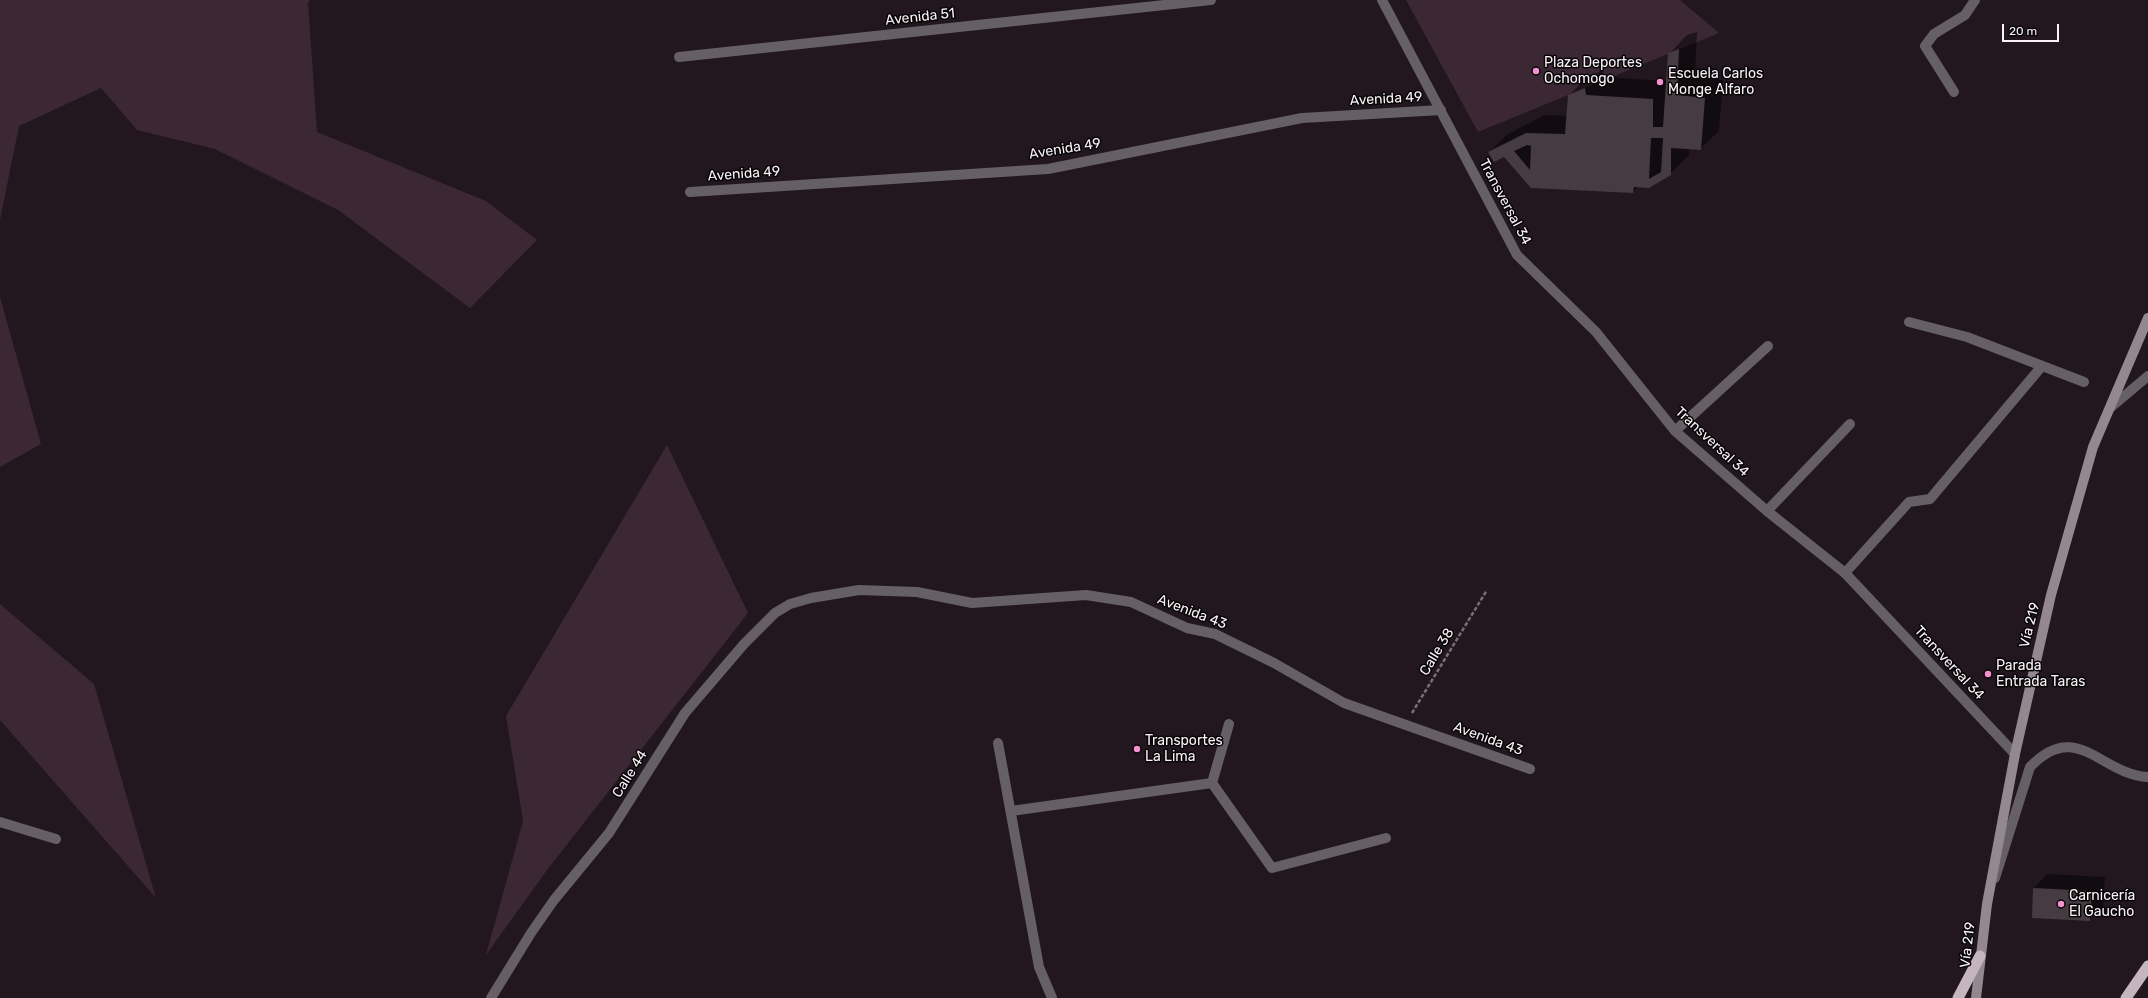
<!DOCTYPE html>
<html>
<head>
<meta charset="utf-8">
<style>
  body { margin:0 }
  #map { position:relative; width:2148px; height:998px; overflow:hidden; background:#22171e; font-family:Rubik,sans-serif }
  canvas { display:block }
  .scale { position:absolute; left:2002px; top:24px; width:57px; height:18px; box-sizing:border-box; border:2px solid #faf2f6; border-top:0; padding-left:5px; font-size:12px; line-height:14px; white-space:nowrap; color:#faf2f6; -webkit-text-stroke:3px #080507; paint-order:stroke }
</style>
</head>
<body>
<div id="map">
<canvas width="2148" height="998"></canvas>
<div class="scale">20 m</div>
</div>
<script>
const g = document.querySelector('canvas').getContext('2d');
g.lineJoin = 'round';
function fill(path, color) { g.fillStyle = color; g.fill(path, 'evenodd'); }
function trace(path, color, width, dash) { g.strokeStyle = color; g.lineWidth = width; g.lineCap = dash ? 'butt' : 'round'; g.setLineDash(dash || []); g.stroke(path); }
function drawText(font, color, halo, rows, align = 'center') {
  g.font = font + ' Rubik,sans-serif'; g.lineWidth = 3; g.setLineDash([]); g.textBaseline = 'middle'; g.strokeStyle = halo; g.fillStyle = color; for (const [text, x, y, turn = 0] of rows) {
    g.save(); g.translate(x, y); g.rotate((+turn || 0) * Math.PI / 180); g.textAlign = isNaN(turn) ? turn : align; if (halo) g.strokeText(text, 0, 0); g.fillText(text, 0, 0); g.restore();
  }
}
fill(new Path2D(`
  M0 0H310L308 3 317 132 486 201 537 240 470 308 338 210 215 149 137 130 101 88 19 126 0 220Z
  M1406 0H1680L1719 33 1478 132Z
  M0 297 41 444 0 467Z
  M667 445 748 613 547 870 486 955 523 821 506 716Z
  M0 604 94 684 156 898 0 720Z`), '#3c2734');
fill(new Path2D(`
  M1697 32 1695 77 1723 80 1719 131 1700 149 1689 148V155L1670 174 1639 186 1633 192 1531 187 1504 156 1489 152 1508 134 1545 115 1568 116 1569 95 1588 77 1603 70 1604 77 1667 81 1669 54 1687 35Z
  M2047 874 2105 877 2103 906 2089 920 2034 888Z`), '#0007');
fill(new Path2D(`
  M1679 49 1677 95 1705 98 1701 150 1671 148V175L1649 188 1634 187 1633 193 1531 188 1504 157 1494 162 1488 152 1526 133 1565 134 1568 95 1585 88 1586 95 1653 99V127H1663L1668 53ZM1651 138H1663L1661 172 1649 179ZM1527 145 1531 146 1530 170 1514 151Z
  M2033 888 2092 891 2090 921 2032 918Z`), '#473b42');
trace(new Path2D(`
  M1412 713 1487 590`), '#786e74', 2.5, [4, 2]);
trace(new Path2D(`
  M1954 92 1925 46 1934 34 1965 15 1975 0
  M1909 322 1967 337 2084 382
  M1675 431 1768 346
  M1767 511 1850 424
  M1845 573 1909 502 1930 499 2042 366
  M998 743 1039 967 1052 998
  M1212 783 1272 868 1386 838
  M1011 811 1212 783 1229 724
  M0 822 56 839`), '#666064', 10);
trace(new Path2D(`
  M1382 0 1517 255 1596 332 1675 431 1767 511 1845 573 2015 754
  M679 57 1211 0
  M690 192 1048 169 1302 118 1441 110
  M2110 408 2148 376
  M1995 878 2030 767C2077 718 2101 775 2148 777
  M491 998 531 933 554 900 609 833 685 713 744 644 775 613 790 604 811 598 859 590 917 592 972 603 1086 595 1131 602 1187 628 1215 634 1274 663 1344 703 1530 769`), '#666064', 10);
trace(new Path2D(`
  M1976 998 1987 904 2015 754 2051 595 2093 447 2148 318`), '#92888e', 10);
trace(new Path2D(`
  M1958 998 1980 956
  M2126 998 2148 966`), '#c4b5be', 11);
for (const [x, y, r, color] of [
  [1536,71,4,"#f591d2"],
  [1660,82,4,"#f591d2"],
  [1988,674,4,"#f591d2"],
  [1137,749,4,"#f591d2"],
  [2061,904,4,"#f591d2"]
]) { const dot = new Path2D(); dot.arc(x, y, r, 0, 2 * Math.PI); g.fillStyle = color; g.fill(dot); trace(dot, '#080507', 1.5); }
drawText('14px', '#faf2f6', '#080507', [
  ["Avenida 51",920,17,-6],
  ["Avenida 49",1386,99,-3],
  ["Avenida 49",1065,149,-9],
  ["Avenida 49",744,174,-4],
  ["Transversal 34",1505,202,62],
  ["Transversal 34",1712,442,43],
  ["Avenida 43",1192,612,21],
  ["Vía 219",2030,625,-76],
  ["Calle 38",1437,652,-59],
  ["Transversal 34",1949,663,47],
  ["Avenida 43",1488,739,20],
  ["Calle 44",630,774,-58],
  ["Vía 219",1968,945,-83]
]);
drawText('14px', '#faf2f6', '#080507', [
  ["Plaza Deportes",1544,63],
  ["Ochomogo",1544,79],
  ["Escuela Carlos",1668,74],
  ["Monge Alfaro",1668,90],
  ["Parada",1996,666],
  ["Entrada Taras",1996,682],
  ["Transportes",1145,741],
  ["La Lima",1145,757],
  ["Carnicería",2069,896],
  ["El Gaucho",2069,912]
], 'left');
</script>
</body>
</html>
